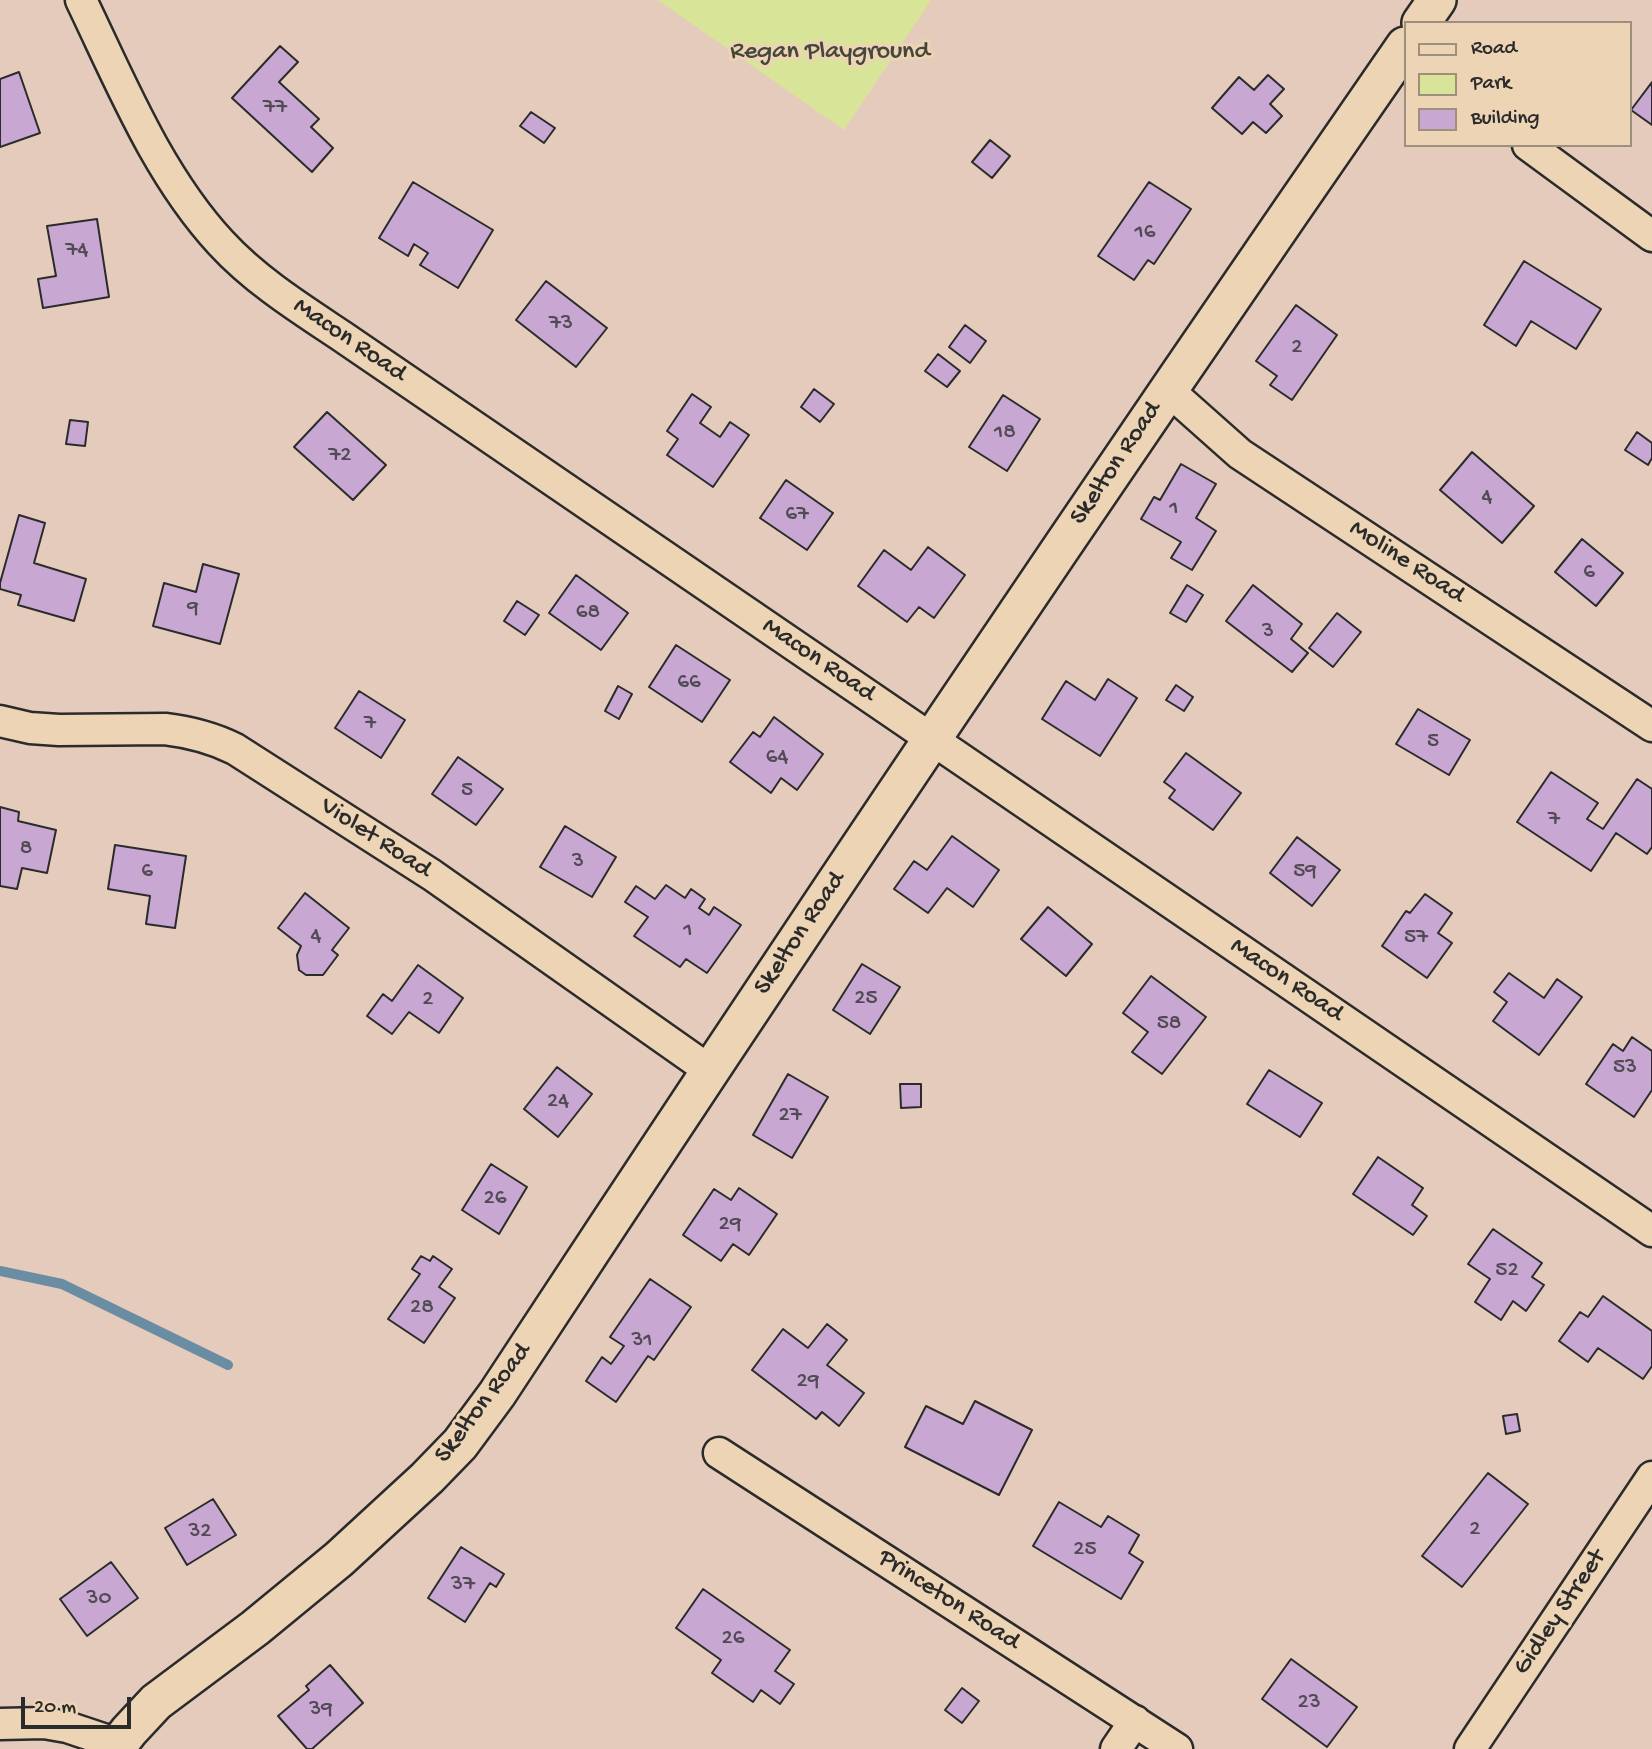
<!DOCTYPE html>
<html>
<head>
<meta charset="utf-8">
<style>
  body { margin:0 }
  #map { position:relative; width:1652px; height:1749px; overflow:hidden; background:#e5cbbb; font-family:"Gochi Hand",sans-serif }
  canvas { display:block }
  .legend { position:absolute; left:1404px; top:21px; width:228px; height:126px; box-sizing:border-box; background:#ecd4b5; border:2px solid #9f907e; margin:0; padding:9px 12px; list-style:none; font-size:21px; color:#2b2b2b }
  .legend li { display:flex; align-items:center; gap:14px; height:35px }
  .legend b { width:35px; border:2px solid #9f907e }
  .scale { position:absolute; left:21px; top:1697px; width:110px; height:32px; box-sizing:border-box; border:4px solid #2b2b2b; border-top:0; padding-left:9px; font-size:21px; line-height:24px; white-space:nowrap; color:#2b2b2b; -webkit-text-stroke:5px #ecd4b5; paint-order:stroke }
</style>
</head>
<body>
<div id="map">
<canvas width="1652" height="1749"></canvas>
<ul class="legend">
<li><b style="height:9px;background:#ecd4b5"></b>Road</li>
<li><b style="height:19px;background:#d8e598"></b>Park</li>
<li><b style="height:19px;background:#c8a8d3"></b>Building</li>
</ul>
<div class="scale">20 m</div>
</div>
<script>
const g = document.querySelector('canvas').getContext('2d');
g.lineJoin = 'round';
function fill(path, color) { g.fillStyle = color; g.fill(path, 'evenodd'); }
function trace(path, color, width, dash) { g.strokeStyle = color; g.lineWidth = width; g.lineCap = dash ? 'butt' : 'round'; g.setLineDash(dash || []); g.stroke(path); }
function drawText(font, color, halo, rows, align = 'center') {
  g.font = font + ' "Gochi Hand",sans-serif'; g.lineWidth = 6; g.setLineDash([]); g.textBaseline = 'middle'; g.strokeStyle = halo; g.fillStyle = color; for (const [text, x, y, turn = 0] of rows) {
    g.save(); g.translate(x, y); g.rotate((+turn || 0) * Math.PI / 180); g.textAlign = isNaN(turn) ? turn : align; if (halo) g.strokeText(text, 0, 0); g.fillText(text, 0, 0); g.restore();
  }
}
fill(new Path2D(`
  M658 0H931L844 130Z`), '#d8e598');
trace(new Path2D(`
  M0 1271 62 1284 228 1365`), '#6b8da4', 10);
const building = new Path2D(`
  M280 46 298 62 279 82 319 119 311 127 333 148 312 172 232 98Z
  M19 72 40 133 0 147V79Z
  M1268 75 1284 89 1270 104 1282 116 1266 133 1253 122 1242 134 1212 108 1239 77 1254 90Z
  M1652 82V125L1631 110Z
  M531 112 555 128 544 143 520 126Z
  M990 140 1010 156 992 178 972 162Z
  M413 182 493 230 458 288 420 265 428 253 414 244 408 256 379 238Z
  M1149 182 1191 209 1154 264 1148 260 1134 280 1098 256Z
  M97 219 109 297 43 308 38 279 56 276 47 226Z
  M1524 261 1601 309 1576 349 1531 321 1516 346 1484 325Z
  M546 281 607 328 576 367 516 320Z
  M1296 305 1337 335 1292 400 1270 385 1277 376 1256 361Z
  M965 325 986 341 970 363 949 347Z
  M938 354 960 371 947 387 925 371Z
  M814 389 834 404 820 422 801 407Z
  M692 394 711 407 700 423 720 437 730 422 749 435 713 487 667 455 678 439 667 431Z
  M1003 395 1040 419 1007 471 969 447Z
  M327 412 386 465 353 500 294 447Z
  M70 420 88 422 85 446 66 444Z
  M1637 432 1652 443V458L1648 465 1625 450Z
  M1472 452 1534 506 1502 543 1440 490Z
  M1181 464 1216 484 1196 518 1216 531 1192 570 1171 558 1181 542 1141 519 1154 497 1160 500Z
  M786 480 833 513 807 550 760 518Z
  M19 515 45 523 34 563 86 579 74 621 18 605 21 595 0 589V583Z
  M1582 539 1623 573 1596 606 1555 572Z
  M928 547 965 575 934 618 919 607 907 622 858 586 884 550 911 570Z
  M203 564 239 574 220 644 153 626 164 583 196 592Z
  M576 575 628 613 601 650 549 613Z
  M1187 585 1203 595 1186 622 1170 613Z
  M1253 585 1302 624 1291 639 1308 653 1292 672 1226 621Z
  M517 601 539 615 525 635 504 621Z
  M1337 613 1361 632 1333 667 1309 648Z
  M676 645 730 680 702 722 649 687Z
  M1108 679 1137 698 1100 756 1042 719 1066 681 1095 700Z
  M1176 685 1193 697 1184 711 1166 700Z
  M618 686 632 694 619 719 605 711Z
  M359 691 405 720 381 758 335 728Z
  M1418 709 1470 740 1449 775 1396 744Z
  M774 717 823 754 797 790 781 778 771 793 730 762 753 732 760 737Z
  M1186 753 1241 793 1213 830 1169 798 1175 790 1164 782Z
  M458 757 503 789 476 825 432 794Z
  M1551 772 1598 803 1587 819 1603 829 1637 779 1652 789V847L1647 854 1616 833 1591 871 1517 822Z
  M0 807 19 812 18 821 56 830 47 873 22 868 17 889 0 886Z
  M565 826 616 857 592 897 540 867Z
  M952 836 999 870 973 907 947 888 928 913 894 889 914 861 927 870Z
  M1297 837 1340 870 1312 906 1270 873Z
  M115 845 186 856 175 928 146 924 150 896 108 889Z
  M666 885 685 898 691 889 705 899 699 908 709 915 714 907 741 925 707 973 686 959 680 967 634 936 648 917 625 902 636 886 655 899Z
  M305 893 349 928 332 950 338 955 323 975H306L299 970 297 955 301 946 278 928Z
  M1425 894 1452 913 1438 933 1452 943 1427 978 1382 946 1406 911 1410 913Z
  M1048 907 1092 944 1066 976 1021 939Z
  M862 964 900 987 870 1034 833 1010Z
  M418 965 463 998 439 1033 409 1012 392 1034 367 1016 383 994 392 1001Z
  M1509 973 1544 998 1557 979 1582 997 1539 1055 1493 1021 1507 1002 1494 992Z
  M1151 976 1206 1017 1162 1074 1132 1052 1148 1032 1123 1013Z
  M1632 1037 1652 1051V1090L1634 1117 1586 1084 1613 1044 1623 1051Z
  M557 1067 592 1094 558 1137 524 1109Z
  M1269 1070 1322 1103 1300 1137 1247 1104Z
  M788 1074 828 1097 792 1158 753 1135Z
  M900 1084H921V1107L901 1108Z
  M1378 1157 1423 1188 1412 1205 1427 1216 1413 1235 1353 1194Z
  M491 1164 527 1187 499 1234 462 1210Z
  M739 1188 777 1214 749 1255 733 1244 721 1261 683 1235 714 1189 731 1200Z
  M1493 1229 1542 1263 1532 1277 1544 1285 1526 1311 1513 1301 1501 1320 1475 1302 1490 1279 1468 1264Z
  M421 1256 430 1261 433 1256 452 1269 439 1287 455 1298 424 1343 388 1319 420 1274 412 1269Z
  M650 1279 691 1307 654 1360 648 1356 616 1402 586 1381 602 1357 611 1364 624 1346 610 1337Z
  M1603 1296 1652 1331V1366L1643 1379 1598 1348 1588 1362 1559 1341 1580 1312 1588 1317Z
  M827 1324 847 1340 827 1365 864 1393 839 1426 822 1412 816 1419 752 1370 783 1329 808 1348Z
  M975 1401 1032 1430 999 1495 905 1447 926 1406 963 1424Z
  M1517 1414 1520 1431 1506 1434 1503 1416Z
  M1488 1473 1528 1504 1462 1587 1422 1556Z
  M213 1499 236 1535 187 1565 165 1528Z
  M1059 1502 1101 1527 1108 1516 1139 1535 1129 1553 1143 1562 1121 1599 1033 1546Z
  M461 1547 504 1574 496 1587 490 1583 465 1622 428 1598Z
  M111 1562 138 1598 87 1636 60 1599Z
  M703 1589 790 1650 775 1671 794 1684 780 1704 761 1690 753 1702 712 1673 721 1660 676 1628Z
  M1291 1659 1357 1707 1327 1747 1262 1699Z
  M330 1665 363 1703 312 1749H307L278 1716 309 1690 306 1686Z
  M962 1688 979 1701 962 1723 945 1710Z`);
fill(building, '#c8a8d3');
trace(building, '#2b2b2b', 2);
const minor = new Path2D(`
  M81 0C121 83 158 175 221 243 256 281 301 309 343 337L1652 1231
  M1528 145 1652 236
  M1168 390 1240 454 1652 726
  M0 721 30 728 59 730 165 729C190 732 213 738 235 749L432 875 709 1070
  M719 1453 1177 1749
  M0 1724 44 1723 67 1727 118 1744
  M1116 1749 1135 1721
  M1470 1749 1652 1477`);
const tertiary = new Path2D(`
  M1421 23 1437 0
  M115 1749 129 1731 156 1702 255 1628 339 1559 427 1478 460 1444 497 1394C794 941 1097 491 1405 46`);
trace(minor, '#2b2b2b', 35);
trace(tertiary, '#2b2b2b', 42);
trace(minor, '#ecd4b5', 30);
trace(tertiary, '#ecd4b5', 37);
drawText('23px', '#524a55', null, [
  ["77",275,108],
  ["16",1145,233],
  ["74",77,251],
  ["73",561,324],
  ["2",1297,348],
  ["18",1005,433],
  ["72",340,456],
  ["4",1487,498],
  ["1",1174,509],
  ["67",797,515],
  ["6",1589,573],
  ["9",193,609],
  ["68",588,613],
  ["3",1268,632],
  ["66",689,683],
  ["7",370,724],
  ["5",1433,742],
  ["64",777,758],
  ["5",467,791],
  ["7",1554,820],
  ["8",26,849],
  ["3",578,862],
  ["6",147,872],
  ["59",1305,872],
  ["1",688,931],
  ["4",316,937],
  ["57",1416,938],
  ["25",866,999],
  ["2",428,1000],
  ["58",1169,1024],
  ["53",1625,1068],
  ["24",558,1102],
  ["27",790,1116],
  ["26",495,1199],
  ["29",730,1225],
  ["52",1507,1271],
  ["28",422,1308],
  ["31",642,1341],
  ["29",808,1382],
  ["2",1475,1530],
  ["32",200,1532],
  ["25",1085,1550],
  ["37",463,1585],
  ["30",99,1599],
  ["26",733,1639],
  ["23",1309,1703],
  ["39",321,1710]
]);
drawText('26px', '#45473b', '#ecd4b5', [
  ["Regan Playground",830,53]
]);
drawText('26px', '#2b2b2b', '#ecd4b5', [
  ["Macon Road",349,341,34],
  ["Skelton Road",1117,464,-56],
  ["Moline Road",1406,563,33],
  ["Macon Road",818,661,34],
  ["Violet Road",375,839,33],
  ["Skelton Road",801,934,-56],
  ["Macon Road",1286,981,34],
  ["Skelton Road",484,1404,-53],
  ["Princeton Road",948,1601,33],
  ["Gidley Street",1561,1613,-56]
]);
</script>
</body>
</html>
